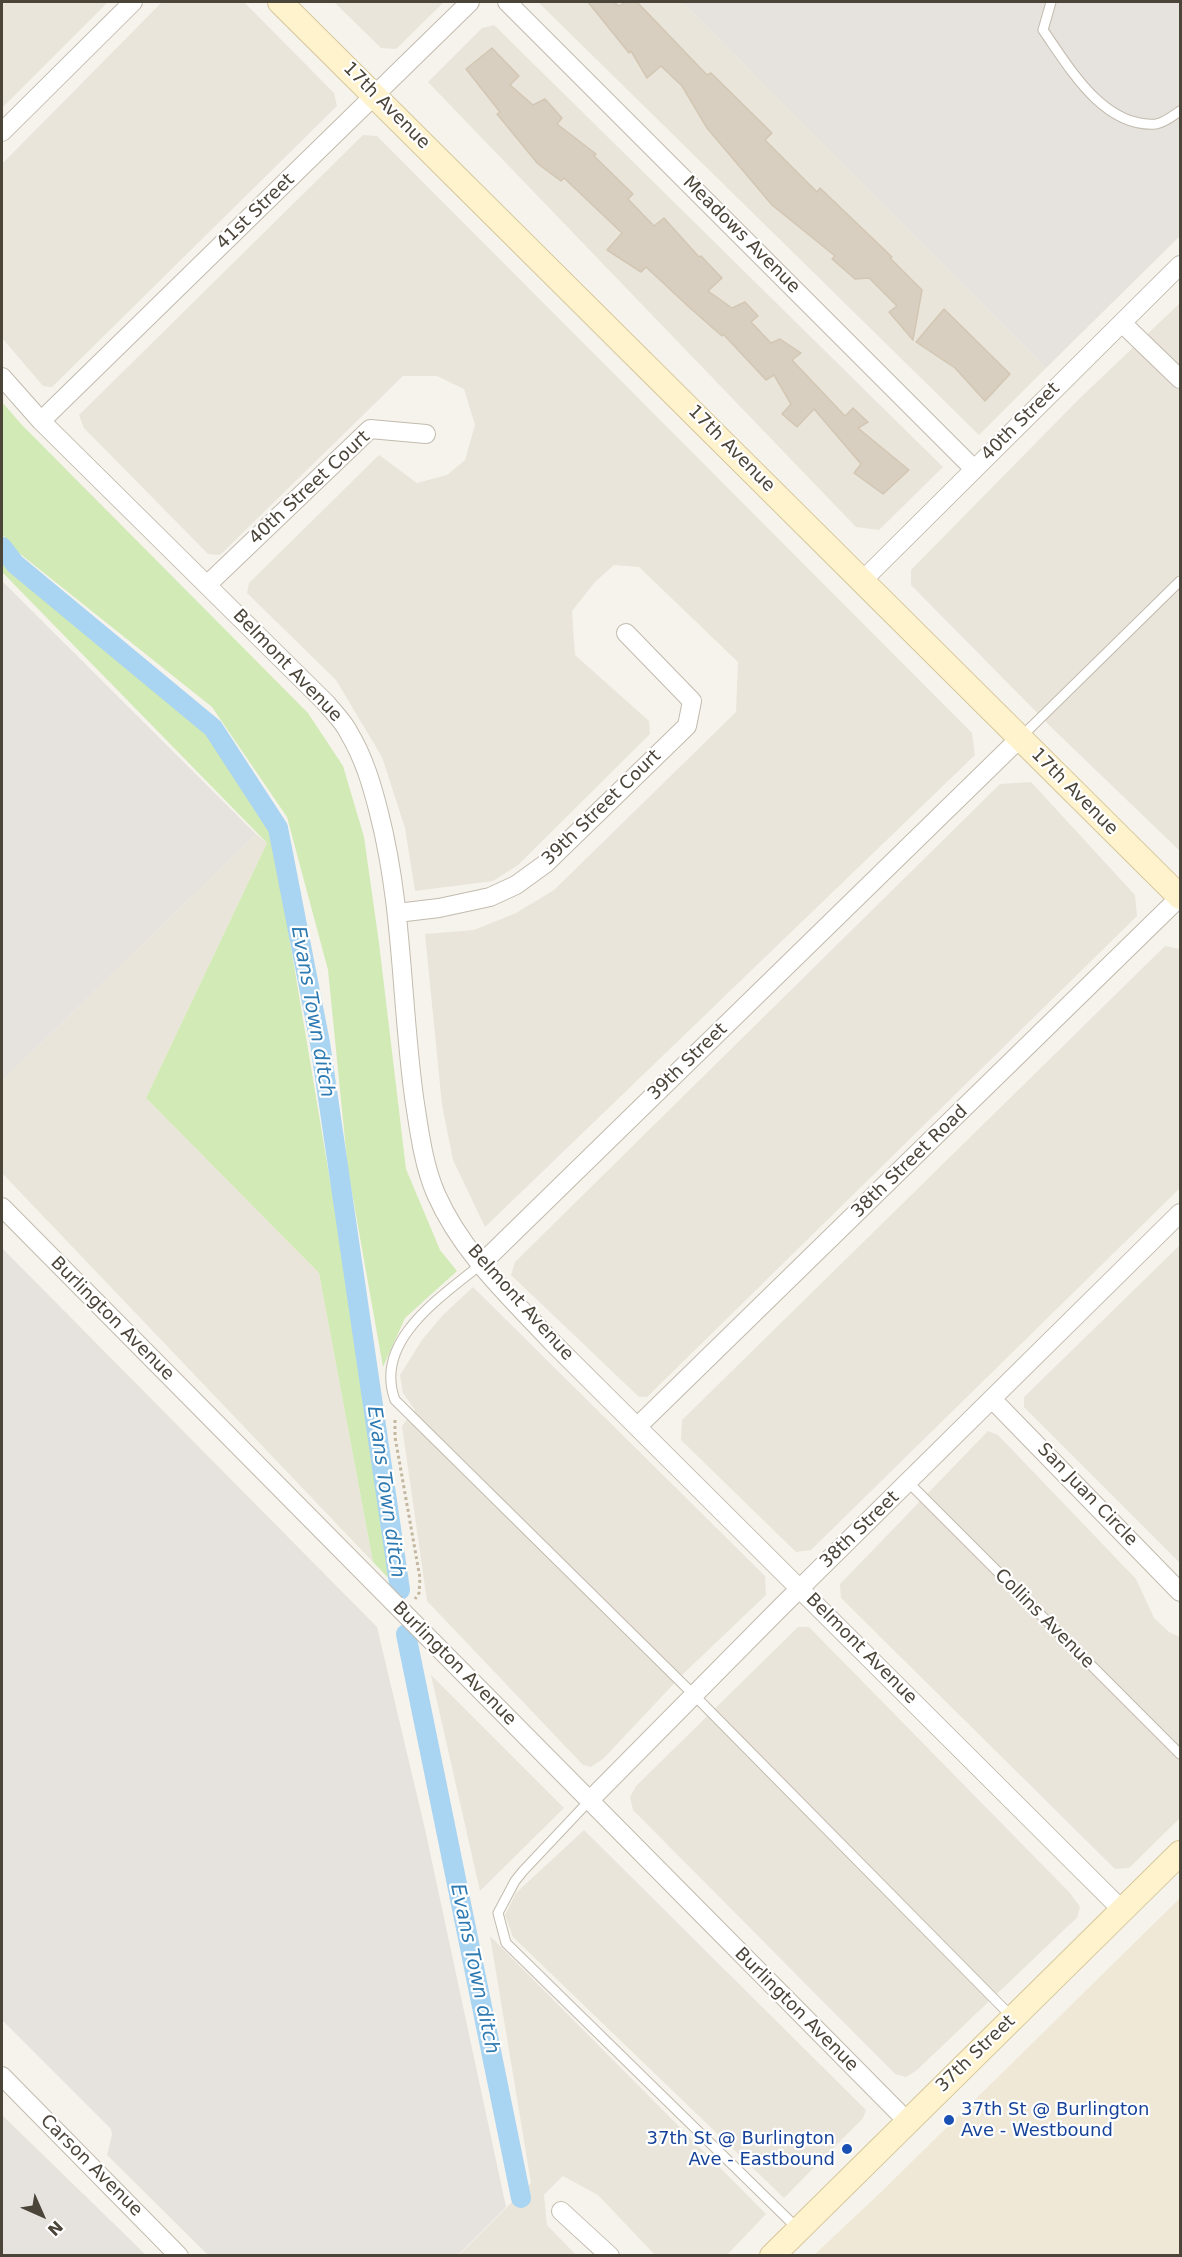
<!DOCTYPE html>
<html>
<head>
<meta charset="utf-8">
<style>
  body { margin:0 }
  #map { position:relative; width:1182px; height:2257px; overflow:hidden; background:#f6f3ec; font-family:"DejaVu Sans",sans-serif }
  canvas { display:block }
  .frame { position:absolute; inset:0; border:3px solid #4b4439; pointer-events:none }
  .north { position:absolute; left:12px; top:2185px; width:60px; height:60px; -webkit-text-stroke:4px #fff; paint-order:stroke; rotate:135deg; font-size:16px; font-weight:700; line-height:24px; text-align:center; color:#4b4439 }
  .north::after { content:''; display:block; margin:auto; width:21px; height:27px; background:#4b4439; clip-path:polygon(50% 0,100% 100%,50% 72%,0 100%) }
</style>
</head>
<body>
<div id="map">
<canvas width="1182" height="2257"></canvas>
<div class="frame"></div>
<div class="north">N</div>
</div>
<script>
const g = document.querySelector('canvas').getContext('2d');
g.lineJoin = 'round';
function fill(path, color) { g.fillStyle = color; g.fill(path, 'evenodd'); }
function trace(path, color, width, dash) { g.strokeStyle = color; g.lineWidth = width; g.lineCap = dash ? 'butt' : 'round'; g.setLineDash(dash || []); g.stroke(path); }
function drawText(font, color, halo, rows, align = 'center') {
  g.font = font + ' "DejaVu Sans",sans-serif'; g.lineWidth = 4.5; g.setLineDash([]); g.textBaseline = 'middle'; g.strokeStyle = halo; g.fillStyle = color; for (const [text, x, y, turn = 0] of rows) {
    g.save(); g.translate(x, y); g.rotate((+turn || 0) * Math.PI / 180); g.textAlign = isNaN(turn) ? turn : align; if (halo) g.strokeText(text, 0, 0); g.fillText(text, 0, 0); g.restore();
  }
}
fill(new Path2D(`
  M2 2H108L2 108Z
  M162 2H244L334 93 337 106 52 387 43 386 2 338V164Z
  M334 2H444L396 49 381 48Z
  M538 2H682L1046 368 979 435Z
  M494 25 943 467 879 530 856 527 428 82 482 28Z
  M363 135 377 136 972 733 975 755 485 1227 453 1160 442 1105 425 934 474 930 516 913 554 890 736 712 738 662 639 567 614 565 595 582 572 611 575 655 649 721 650 734 518 865 493 881 415 891 405 828 382 757 336 680 247 593 249 583 379 455 417 483 447 475 465 460 475 425 464 389 437 376H403L220 555 208 554 84 428 79 415Z
  M1180 303V851L1054 730 911 585V570L1079 399Z
  M1031 782 1135 895 1137 916 647 1397H639L511 1275 515 1262 1000 784Z
  M256 834 267 843 146 1098 319 1273 373 1562 2 1173V1081Z
  M1165 946 1180 949V1188L811 1550 796 1552 681 1440 682 1420Z
  M1180 1245V1563L1024 1407V1397Z
  M473 1287 765 1576 766 1595 683 1674 603 1759 591 1767 583 1765 427 1601 402 1426 415 1410 403 1393 400 1375 422 1340 443 1315Z
  M988 1431 998 1435 1136 1579 1154 1618 1169 1632 1180 1637V1818L1129 1868 1115 1869 841 1598 840 1584Z
  M798 1627H809L1070 1893 1080 1907 1077 1918 1068 1926 917 2070 906 2077 895 2074 633 1810 630 1797 636 1786Z
  M431 1675 564 1808 480 1891Z
  M584 1830 866 2110 863 2118 784 2198 513 1937 505 1915 516 1893Z
  M490 1936 766 2214 727 2255H655L598 2195 563 2176 544 2195 547 2225 576 2255 458 2256 531 2183Z`), '#eae5da');
fill(new Path2D(`
  M682 2H1180V236L1046 368Z
  M2 581 256 834 2 1081Z
  M2 1248 377 1627 425 1829 506 2207 458 2255H208L107 2155 112 2135 111 2129 2 2020Z
  M2 2115 146 2255H2Z`), '#e6e2dd');
fill(new Path2D(`
  M1180 1898V2255H814L879 2194Z`), '#efe8d6');
fill(new Path2D(`
  M2 402 22 425 308 713 343 766 364 837 379 943 406 1169 440 1250 457 1271 405 1318 383 1367 348 1170 328 970 287 817 212 707 14 549 2 534Z
  M2 554 13 568 208 731 272 834 352 1312 392 1582 373 1562 319 1273 146 1098 267 843 2 572Z`), '#d2eab5');
trace(new Path2D(`
  M2 547 15 564 213 728 278 828 320 1043 400 1590
  M406 1634 521 2198`), '#a9d4f2', 20);
const building = new Path2D(`
  M588 2H614L619 6 625 2H637L707 75 711 73 772 133 765 140 817 192 820 188 892 257 890 258 922 290 913 340 889 312 897 306 869 278 855 279 832 259 835 256 772 205 707 128 682 86 661 66 647 78 631 51 629 53Z
  M492 48 519 76 510 85 533 105 545 99 562 118 557 124 596 154 594 156 633 194 628 199 654 226 664 218 699 257 701 256 722 278 708 291 732 308 745 302 758 316 751 322 771 343 780 339 801 353 792 360 845 416 853 408 868 422 858 428 909 470 883 494 854 473 861 464 814 409 797 427 782 414 791 404 774 375 766 380 723 334 722 336 690 308 646 267 641 272 607 250 622 233 564 178 561 181 538 164 497 114 500 112 466 69Z
  M944 309 1010 374 985 401 955 368 916 342Z`);
fill(building, '#d8cfc1');
trace(building, '#d3c7b4', 1.5);
const service = new Path2D(`
  M1051 2 1043 30C1069 67 1103 128 1156 124 1164 123 1174 115 1180 111
  M1021 737 1180 581
  M480 1265C441 1297 373 1341 395 1400L694 1695 1013 2018
  M908 1482 1180 1754
  M589 1801 523 1871 515 1881 498 1913 506 1943 797 2228`);
const minor = new Path2D(`
  M507 2 974 469
  M2 132 133 2
  M1122 323 1180 379
  M2 377 41 421 327 704C334 713 344 722 349 733 364 758 372 785 379 813 403 906 401 1002 414 1097 419 1129 423 1164 436 1194 462 1253 510 1297 553 1343L1123 1911
  M41 421 470 2
  M863 580 1180 265
  M208 584 370 429 426 434
  M397 913 439 908 490 897 516 885 545 864 687 726 692 701 626 633
  M2 1207 907 2121
  M480 1265 1020 738
  M992 1399 1180 1592
  M638 1426 1180 897
  M589 1801 780 1608 1180 1213
  M2 2076 179 2256
  M561 2211 610 2256`);
const secondary = new Path2D(`
  M280 2 1180 897
  M772 2256 1180 1853`);
trace(service, '#c2bbae', 11);
trace(minor, '#c2bbae', 20);
trace(secondary, '#d6c79b', 26);
trace(new Path2D(`
  M395 1420V1437L420 1578 419 1593 415 1599`), '#c4b79f', 3, [3, 3]);
trace(service, '#fff', 9);
trace(minor, '#fff', 18);
trace(secondary, '#fff3cd', 24);
for (const [x, y, r, color] of [
  [949,2120,6,"#1a4fb4"],
  [847,2149,6,"#1a4fb4"]
]) { const dot = new Path2D(); dot.arc(x, y, r, 0, 2 * Math.PI); g.fillStyle = color; g.fill(dot); trace(dot, '#fff', 2); }
drawText('18px', '#4b4439', '#fff', [
  ["17th Avenue",386,106,45],
  ["41st Street",256,212,-44],
  ["Meadows Avenue",741,235,45],
  ["40th Street",1021,422,-45],
  ["17th Avenue",731,449,45],
  ["40th Street Court",310,488,-43],
  ["Belmont Avenue",287,666,46],
  ["17th Avenue",1074,792,45],
  ["39th Street Court",602,808,-44],
  ["39th Street",688,1062,-44],
  ["38th Street Road",910,1162,-44],
  ["Belmont Avenue",520,1303,48],
  ["Burlington Avenue",112,1319,45],
  ["San Juan Circle",1087,1495,46],
  ["38th Street",860,1530,-44],
  ["Collins Avenue",1044,1619,45],
  ["Belmont Avenue",861,1649,45],
  ["Burlington Avenue",454,1664,45],
  ["Burlington Avenue",796,2010,45],
  ["37th Street",976,2054,-44],
  ["Carson Avenue",91,2166,45]
]);
drawText('18px', '#164399', '#fff', [
  ["37th St @ Burlington",961,2110],
  ["Ave - Westbound",961,2131],
  ["37th St @ Burlington",835,2139,"right"],
  ["Ave - Eastbound",835,2160,"right"]
], 'left');
drawText('italic 20px', '#2e7ab2', '#fff', [
  ["Evans Town ditch",312,1012,80],
  ["Evans Town ditch",385,1492,82],
  ["Evans Town ditch",474,1969,78]
]);
</script>
</body>
</html>
